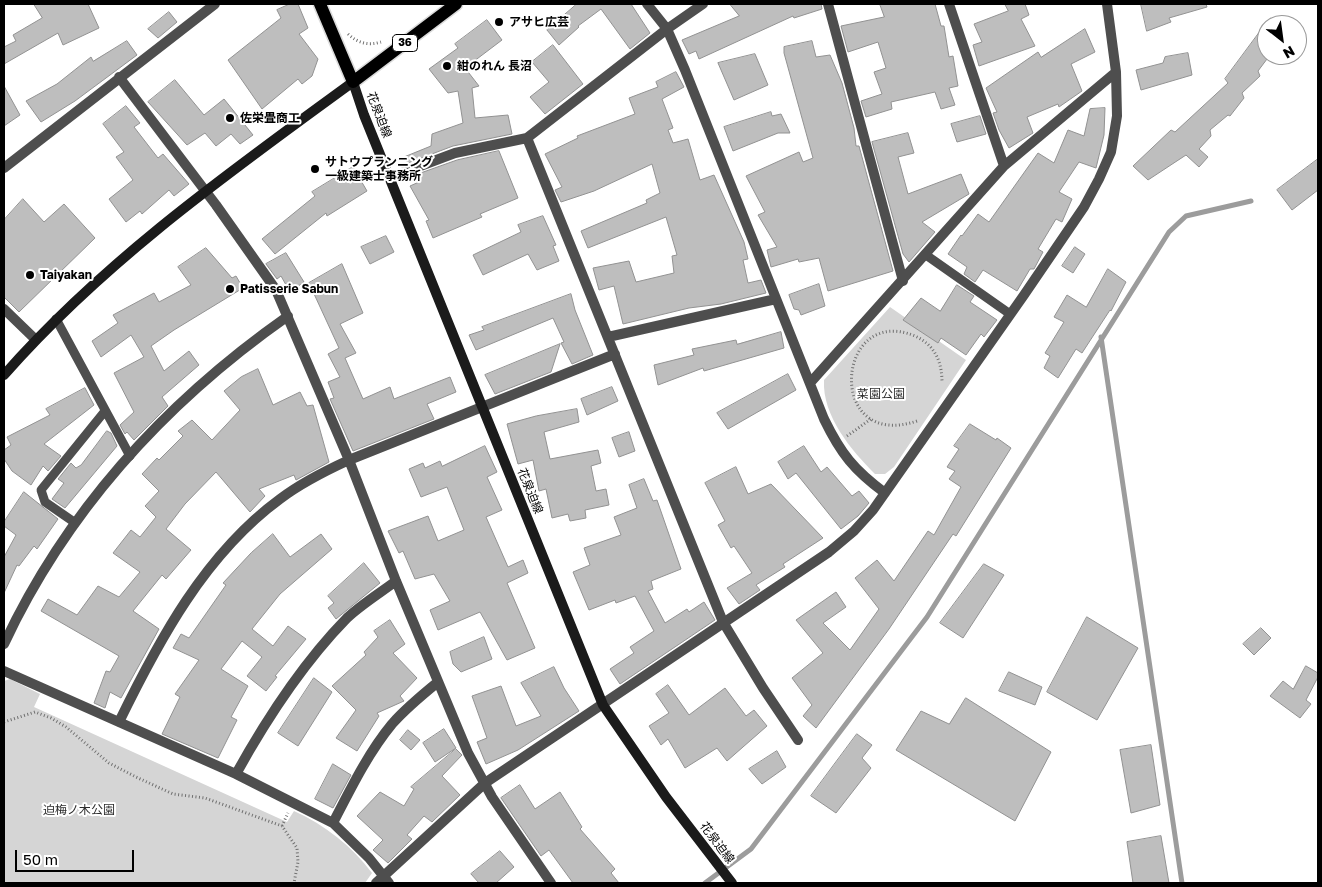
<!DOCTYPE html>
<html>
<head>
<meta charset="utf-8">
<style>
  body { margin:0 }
  #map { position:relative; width:1322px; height:887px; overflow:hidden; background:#fff; font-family:"Golos Text",sans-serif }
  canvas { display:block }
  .frame { position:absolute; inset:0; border:5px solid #000; pointer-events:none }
  .north { position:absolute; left:1257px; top:15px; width:50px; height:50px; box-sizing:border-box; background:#fff; border:1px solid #999; border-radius:50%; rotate:150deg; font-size:14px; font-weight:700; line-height:20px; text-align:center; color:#000 }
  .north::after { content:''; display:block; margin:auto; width:18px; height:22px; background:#000; clip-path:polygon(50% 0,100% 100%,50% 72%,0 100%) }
  .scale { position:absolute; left:15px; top:850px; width:119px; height:22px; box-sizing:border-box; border:2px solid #000; border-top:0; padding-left:6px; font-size:15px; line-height:18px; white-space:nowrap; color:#000; -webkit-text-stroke:4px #fff; paint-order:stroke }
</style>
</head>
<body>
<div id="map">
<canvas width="1322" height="887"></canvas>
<div class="frame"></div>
<div class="north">N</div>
<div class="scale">50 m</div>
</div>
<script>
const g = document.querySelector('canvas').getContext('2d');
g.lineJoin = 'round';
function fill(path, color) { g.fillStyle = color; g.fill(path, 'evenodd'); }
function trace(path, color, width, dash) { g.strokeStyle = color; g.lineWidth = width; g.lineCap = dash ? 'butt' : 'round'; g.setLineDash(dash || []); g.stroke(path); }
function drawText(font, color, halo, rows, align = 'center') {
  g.font = font + ' "Golos Text","Noto Sans JP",sans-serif'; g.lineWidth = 4; g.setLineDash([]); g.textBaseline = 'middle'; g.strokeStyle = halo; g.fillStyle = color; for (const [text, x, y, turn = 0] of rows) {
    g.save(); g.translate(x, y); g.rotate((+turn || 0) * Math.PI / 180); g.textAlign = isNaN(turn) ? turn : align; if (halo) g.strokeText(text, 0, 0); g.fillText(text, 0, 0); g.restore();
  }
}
fill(new Path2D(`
  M890 307 966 360 894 467 885 474H875C852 451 822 416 824 380Z
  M10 679 40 694 34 707 287 822 294 811C325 825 352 846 372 873L365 883H4V681Z`), '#d5d5d5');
trace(new Path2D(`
  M1101 337 1182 883
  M705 883 751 849 927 617 1169 232 1186 216 1251 201`), '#9c9c9c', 5);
const building = new Path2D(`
  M34 4H88L99 28 63 45 58 33 4 64V47L16 41 13 35 42 18Z
  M290 4H298L308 28 299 34 318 59 312 76 302 84 298 79 262 109 228 60 281 18 277 10Z
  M577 4H631L650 33 630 49 601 9 578 26 579 27 559 45 547 30Z
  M730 4H821L822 9 794 18 793 16 699 59 696 51 689 54 682 40 739 16Z
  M880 4H935L941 26H944L949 57 953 56 958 86 949 88 955 105 941 109 935 92 891 102 892 109 866 117 861 101 882 94 874 72 886 68 878 42 848 52 841 26 884 17Z
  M1005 4H1025L1029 15 1021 19 1035 46 979 66 973 45 982 42 974 24 1008 11Z
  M1141 4H1206L1207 7 1169 18 1171 22 1147 31Z
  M169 12 177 22 158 38 148 29Z
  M487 20 502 40 465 68 479 86 472 88 475 118 508 115 512 134 453 146 408 163 404 157 431 146 432 134 463 123 458 91 448 93 429 69 458 48 455 44Z
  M1267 22V59L1258 71 1260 76 1242 93 1244 98 1230 116 1228 115 1210 130 1211 136 1199 149 1208 157 1199 167 1186 155 1148 180 1133 166 1171 130 1175 132 1228 83 1225 79Z
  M1085 29 1095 52 1071 64 1082 91 1059 107 1058 104 1027 117 1033 133 1009 148 999 130 993 113 997 112 986 88 1038 52 1041 57Z
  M127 41 137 55 75 101 41 122 26 101 57 84 91 57 93 61Z
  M812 41 816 57 830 55 842 83 854 128 856 146H859L893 271 828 291 819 258 799 262 798 259 771 267 767 250 777 247 758 215 765 212 746 176 799 152 803 162 813 158 784 53V47Z
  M553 45 583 84 545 114 530 97 549 82 532 62Z
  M1188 53 1192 75 1141 90 1136 70 1163 63 1165 57Z
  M755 54 768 85 734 100 718 63Z
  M676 72 684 87 662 99 673 128 668 130 673 143 688 139 700 180 714 175 744 242 748 259 743 260 748 283 761 280 766 293 721 304 689 308 623 324 614 286 599 290 593 268 629 261 636 282 674 273 672 256 677 255 666 217 588 248 581 231 647 203 646 200 660 193 652 164 594 191 561 202 555 190 562 187 545 154 578 138 577 136 635 114 629 98 658 87 656 82Z
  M175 80 204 115 224 99 253 135 240 144 231 134 216 146 205 133 187 145 148 102Z
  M4 86 20 115 4 126Z
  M126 106 140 123 134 127 158 158 163 154 189 184 174 196 169 190 142 214 140 211 126 222 109 199 133 180 116 157 124 152 103 124Z
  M1105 108 1104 135 1096 168 1079 162 1059 192 1072 199 1062 222 1056 219 1038 249 1043 252 1034 269H1030L1017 291 983 270 975 282 964 274 967 267 948 254 961 235 962 236 978 214 989 222 1038 153 1054 163 1068 130 1084 136 1090 109Z
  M771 112 772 116 781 114 790 133H778L733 151 724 127Z
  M980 116 986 134 957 142 951 124Z
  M908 133 914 153 898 157 908 194 961 174 969 194 922 222 935 232 909 262 903 254 872 142Z
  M499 151 518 198 480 214 482 217 433 238 426 221 429 220 410 186 419 182 415 175 457 160Z
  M1318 159V190L1292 210 1277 190Z
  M353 167 367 191 327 216 326 213 275 254 262 239 315 196 312 192Z
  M23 199 44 222 64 204 95 238 19 312 4 297V220Z
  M543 216 556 245 553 246 559 261 537 270 528 254 483 275 473 255 521 232 518 225Z
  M386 236 394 252 370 264 361 247Z
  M1075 247 1085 254 1073 273 1062 266Z
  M206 248 232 278 236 276 243 288 174 330 151 346 164 371 189 351 199 365 162 397 168 406 134 440 127 432 125 434 120 425 134 412 114 373 144 357 131 335 101 357 92 341 118 323 113 315 154 293 159 302 191 285 178 267Z
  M286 253 304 282 290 292 281 276 277 279 266 264Z
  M342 264 363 313 340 324 356 353 345 358 363 399 390 387 394 399 450 377 456 392 427 404 434 419 353 451 330 399 334 398 328 382 340 377 328 354 339 348 309 283Z
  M1108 269 1126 282 1111 311 1110 310 1082 353 1076 349 1058 378 1044 368 1050 356 1045 353 1064 322 1054 317 1067 295 1086 307Z
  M819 284 825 306 801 315 799 310 794 309 789 295Z
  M957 285 974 296 970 302 997 320 984 337 981 334 966 355 941 338 938 343 903 320 921 298 940 311Z
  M571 294 575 310 593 355 572 364 561 343 564 342 553 318 476 350 469 335 484 330 482 327Z
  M781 332 784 348 704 371 703 368 658 385 654 365 694 355 692 349 736 340 737 344Z
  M560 344 551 372 495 394 485 375Z
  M258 369 273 405 300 392 307 406 313 405 329 462 296 480 294 475 259 489 265 496 250 512 216 472 185 504 166 529 191 550 166 579 162 575 133 611 159 629 121 698 110 692 105 708 94 703 106 671 110 672 119 656 41 611 48 599 77 615 98 586 119 597 140 572 113 553 131 530 140 537 156 517 145 506 159 491 142 474 157 458 159 460 183 436 178 431 192 420 212 440 240 410 224 391 241 377Z
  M788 374 796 390 728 429 717 413Z
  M612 387 618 401 587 415 581 399Z
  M85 388 94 405 44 444 61 456 48 471 43 466 31 485 12 471 4 459V450L11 445 7 437 50 415 46 409Z
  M577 409 579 422 544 432 550 459 598 450 601 463 591 466 596 491 606 489 609 505 585 510 586 518 570 521 568 514 552 518 546 489 539 491 533 460 518 464 507 424 536 416Z
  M970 424 996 440 997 438 1011 448 956 536 953 534 889 629 816 728 803 716 812 705 792 678 823 653 796 620 836 592 846 607 823 623 850 650 879 609 855 578 877 560 894 581 928 531 934 535 961 487 949 479 955 471 947 467 959 449 954 446Z
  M107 431 111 433 117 446 65 508 52 499 64 483 58 479 71 463 76 468 81 465Z
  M629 432 635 451 619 457 612 438Z
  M485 446 497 472 487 477 502 510 486 517 508 567 523 560 528 573 507 583 535 648 507 660 480 612 438 630 430 610 450 601 434 574 415 579 403 551 399 553 388 531 428 516 438 541 464 530 447 487 421 497 409 469 423 463 425 468 440 461 442 466Z
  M804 446 821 472 827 467 852 496 859 491 869 503 858 516 841 529 796 473 788 479 778 462Z
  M736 467 748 494 771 484 823 538 783 564 785 567 756 585 760 590 739 604 727 588 752 573 734 546 731 548 718 525 725 521 705 483Z
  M644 479 653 501 657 500 681 569 651 581 653 589 648 591 665 623 687 609 689 612 704 602 715 620 620 684 610 669 634 653 630 647 654 631 635 596 616 603 615 600 589 610 573 572 590 565 584 548 621 535 614 517 637 508 629 485Z
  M24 492 58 519 37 549 34 546 19 566 17 565 4 593V557L16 535 4 526V522Z
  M273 534 290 557 321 534 332 549 280 594 252 629 273 646 288 626 306 639 275 676 277 677 266 691 247 676 262 657 242 641 221 669 248 686 231 717 237 720 218 758 162 734 180 697 175 694 199 660 173 648 181 634 189 638 226 585 223 583 251 553Z
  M364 563 380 583 336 619 328 608 334 603 328 596Z
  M984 564 1004 575 963 638 940 623Z
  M1087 617 1138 648 1097 720 1047 692Z
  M390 620 405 644 393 653 417 678 400 696 404 701 377 713 379 716 357 751 336 738 356 710 332 686 366 655 364 652 378 637 374 631Z
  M1261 628 1271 638 1254 655 1243 644Z
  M484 637 492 659 461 672 453 664 450 652Z
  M1306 666 1318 673V677L1306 700 1311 704 1300 718 1270 696 1283 681 1293 689Z
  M554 667 564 688 579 711 518 750 486 764 477 742 487 738 472 696 501 686 516 726 541 716 521 683Z
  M1009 672 1042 687 1035 705 999 691Z
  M314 678 332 692 298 746 278 733Z
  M668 685 689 715 725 688 746 716 754 710 767 726 727 761 717 748 685 768 668 739 661 745 649 726 669 713 656 694Z
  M966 698 1051 752 1015 821 896 750 921 711 949 724Z
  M444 729 456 748 435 762 423 743Z
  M408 730 420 740 411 750 400 740Z
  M857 734 872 745 862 758 871 768 836 813 811 796Z
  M1151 745 1160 805 1131 813 1120 750Z
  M456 749 462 755 442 776 460 795 432 822 424 816 407 835 412 839 388 863 373 850 383 840 357 816 380 792 404 806 414 789 411 787Z
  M777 751 786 767 762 784 749 769Z
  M333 764 351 775 333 808 315 799Z
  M520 785 535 809 560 792 582 827 580 829 615 869 611 873 619 883H573L549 850 541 856 501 798Z
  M1161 836 1169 883H1133L1127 842Z
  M500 851 514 867 496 883H479L471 874Z`);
fill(building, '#bebebe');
trace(building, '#929292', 1);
const primary = new Path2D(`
  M320 4 353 82 456 4`);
trace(primary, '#dbdbdb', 15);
trace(new Path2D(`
  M348 34C358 43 368 46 381 42
  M917 421C825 452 835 303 915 336 935 345 942 362 942 382
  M847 436 871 419
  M4 722 35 712 51 718 66 727 109 763 136 777 173 794 205 798 282 826 297 848 298 862 294 883
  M282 826 288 813`), '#707070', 3, [1, 2.5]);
trace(new Path2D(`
  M926 255 1010 314
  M56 319 130 456
  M74 522 45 502 41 490 105 411`), '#4e4e4e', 9);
trace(new Path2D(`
  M647 4 667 29 685 70 824 419C841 454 854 470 885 493
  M703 4 667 29 527 138 723 622 763 688 798 740
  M828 4 903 281
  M949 4 1004 166
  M119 77 216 205 276 290 349 460 396 581 468 753 492 797 551 883
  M4 168 215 4
  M391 177 455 153 527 138
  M4 309 35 339
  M608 337 776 299
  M810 383 1004 166 1116 72
  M4 644C67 510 167 401 288 316
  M4 671 236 774 333 823 369 858 389 883
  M119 722C159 640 205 554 280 499 301 483 325 471 349 460L615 354
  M236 774C267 718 302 664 347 618 362 604 380 593 396 581
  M333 823C350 790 368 753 392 724 406 708 422 695 438 682
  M376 883 485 783 829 552 854 531 873 510 1024 295 1084 207 1099 179 1111 152 1117 116 1116 72 1107 4`), '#4e4e4e', 10);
trace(new Path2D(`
  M4 375C104 261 231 171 353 82L364 115 603 705 666 797 732 883`), '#1b1b1b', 10);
trace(primary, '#000', 12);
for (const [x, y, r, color] of [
  [499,22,5,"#000"],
  [447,66,5,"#000"],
  [230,118,5,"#000"],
  [315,169,5,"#000"],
  [30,275,5,"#000"],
  [230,289,5,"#000"]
]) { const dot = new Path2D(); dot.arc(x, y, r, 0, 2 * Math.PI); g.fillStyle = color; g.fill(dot); trace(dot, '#fff', 2); }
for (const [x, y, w] of [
  [405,43,25]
]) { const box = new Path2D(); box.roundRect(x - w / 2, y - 8.5, w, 17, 4); g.fillStyle = '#fff'; g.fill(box); trace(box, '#000', 1); }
drawText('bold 11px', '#000', null, [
  ["36",405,43]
]);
drawText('bold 12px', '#000', '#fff', [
  ["アサヒ広芸",509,22],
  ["紺のれん 長沼",457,66],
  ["佐栄畳商工",240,118],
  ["サトウプランニング",325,162],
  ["一級建築士事務所",325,176],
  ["Taiyakan",40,275],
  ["Patisserie Sabun",240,289]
], 'left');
drawText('12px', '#000', '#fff', [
  ["花泉迫線",379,115,69],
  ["花泉迫線",530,491,68],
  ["花泉迫線",717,843,53]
]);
drawText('12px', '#2c2c2c', '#fff', [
  ["菜園公園",881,394],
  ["迫梅ノ木公園",79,810]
]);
</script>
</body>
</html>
